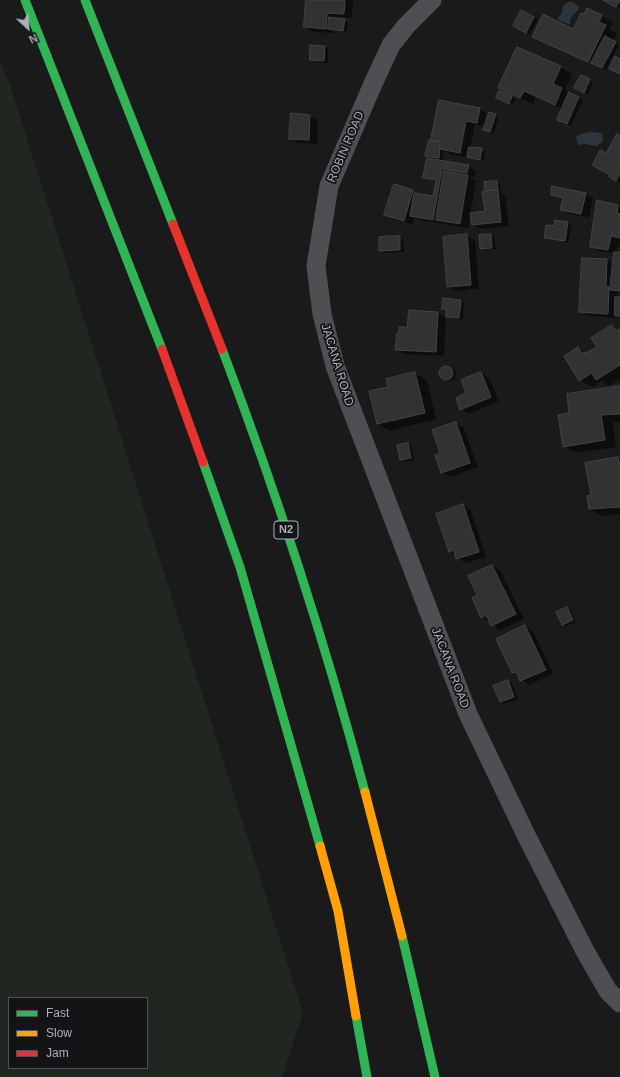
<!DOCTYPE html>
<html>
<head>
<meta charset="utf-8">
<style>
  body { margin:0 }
  #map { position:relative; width:620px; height:1077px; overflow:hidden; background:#1a1a1a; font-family:Helvetica,sans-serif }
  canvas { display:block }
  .legend { position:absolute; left:8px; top:997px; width:140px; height:72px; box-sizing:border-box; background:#141416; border:1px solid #515258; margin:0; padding:5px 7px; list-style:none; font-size:12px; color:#acb0bb }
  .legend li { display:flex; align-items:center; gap:8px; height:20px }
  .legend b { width:20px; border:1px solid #515258 }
  .north { position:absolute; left:8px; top:8px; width:40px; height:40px; -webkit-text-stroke:3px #141416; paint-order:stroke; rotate:154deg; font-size:11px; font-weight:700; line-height:16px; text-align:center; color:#acb0bb }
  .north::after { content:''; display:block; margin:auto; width:14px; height:18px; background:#acb0bb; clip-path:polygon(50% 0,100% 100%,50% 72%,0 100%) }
</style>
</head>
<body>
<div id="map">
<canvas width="620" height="1077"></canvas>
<ul class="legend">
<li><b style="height:5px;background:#30b455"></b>Fast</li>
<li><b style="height:5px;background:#ff9f0a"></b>Slow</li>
<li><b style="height:5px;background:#e5322d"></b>Jam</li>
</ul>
<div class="north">N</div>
</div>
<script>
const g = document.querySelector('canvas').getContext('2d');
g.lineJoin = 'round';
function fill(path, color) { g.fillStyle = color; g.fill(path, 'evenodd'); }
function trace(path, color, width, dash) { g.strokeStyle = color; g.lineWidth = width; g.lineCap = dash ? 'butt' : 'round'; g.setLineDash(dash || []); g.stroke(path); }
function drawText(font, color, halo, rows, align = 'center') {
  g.font = font + ' Helvetica,sans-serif'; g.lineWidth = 3.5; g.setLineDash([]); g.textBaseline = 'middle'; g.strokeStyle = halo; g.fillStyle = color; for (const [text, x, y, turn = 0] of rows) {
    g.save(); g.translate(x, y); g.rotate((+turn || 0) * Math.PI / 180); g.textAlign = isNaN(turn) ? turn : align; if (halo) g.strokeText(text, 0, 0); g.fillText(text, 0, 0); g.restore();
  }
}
fill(new Path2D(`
  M0 60 10 85 303 1013 282 1077H0ZM9 998H147V1068H9Z`), '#202721');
fill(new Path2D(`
  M568 2H573L580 8 570 19V25L557 19 562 13 563 6Z
  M589 132 602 133 603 142 596 146 585 144 578 145 576 136Z`), '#2d353c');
fill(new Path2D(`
  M307 0H353L352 18 335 17 334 18 348 22 347 32 334 30V33L313 32 305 27Z
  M605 0H620V8Z
  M521 11 538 20 530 34 518 28Z
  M601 16 613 22 610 29 617 33 613 41 619 45 606 70 534 36 573 30Z
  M325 47 328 49V63L314 62 311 60Z
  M560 67 572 74 565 90 583 100 571 126 562 122 563 109 536 97 533 104 499 88Z
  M581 76 593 82 588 94 579 90Z
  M500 92 516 99 513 106 501 100Z
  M479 109 489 115 499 117 494 134 484 130 485 127 477 125 480 111H478L470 148 485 152 484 161 449 154 443 150V161L468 166 476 171 475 177 468 176 476 181 468 228 419 220 414 217 412 224 393 219 385 214 394 185 419 195 434 197 436 182 424 177 434 160 427 155 438 143 432 139Z
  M292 114 310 116 318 120 317 144 298 143 290 138Z
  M620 137V182L610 177 607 154Z
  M496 182 500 184 501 193 505 196 509 226 481 229 472 225 486 212 489 192 486 191Z
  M585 194 593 198 589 218 570 214 561 210 564 200 552 195Z
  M598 202 620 207V240L616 253H620V294L617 293V298H620V318L616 315V318L588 316 580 311 583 259 607 260 613 264 614 254 599 251 591 246Z
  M555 221 572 225 568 243 545 237 554 227Z
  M491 235 494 237 496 249 485 250 481 248Z
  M466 236 475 240 479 289 456 291 448 287Z
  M399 237 403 239 404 252 384 253 380 250Z
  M460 301 464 303 463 320 447 317V311L443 308Z
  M410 311 438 313 446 317 444 356 404 354 396 349 408 328Z
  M612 326 620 331V379L609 386 601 381 592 387 580 380 578 348 587 354 598 347Z
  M442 374a7 7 0 1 1 14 0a7 7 0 1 1-14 0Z
  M415 373 427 380 436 419 390 431 378 424 389 387Z
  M481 373 489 378 499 401 469 414 461 409 467 394Z
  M620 387V422H613L616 447 576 453 564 446 570 414Z
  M456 423 464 428 478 467 450 477 442 472 441 454Z
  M408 444 412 447 414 460 405 462 401 459 398 446Z
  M618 458 620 459V514L602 516 590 509 592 496Z
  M463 505 471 510 486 557 465 563 449 551Z
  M492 566 500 570 524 619 500 630 482 617 478 596Z
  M567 608 571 611 576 622 566 626 562 624Z
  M525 626 533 631 553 674 529 685 513 673 498 639Z
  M508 681 512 683 518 699 504 704 501 702Z`), '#0007');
const building = new Path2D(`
  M306 0H345L344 14 327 13 326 29 304 27Z
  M603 0H620L616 7Z
  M587 8 602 15 599 22 606 25 588 62 532 37 543 14 573 29 581 13 584 14Z
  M521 10 534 17 526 33 513 26Z
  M329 17 345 19 343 31 328 29Z
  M605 36 616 42 602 68 591 63Z
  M310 45 325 46 324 61 310 60Z
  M517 47 561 66 553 84 562 88 555 105 524 91 520 98 498 88Z
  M615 56 620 59V74L609 69Z
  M581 75 590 79 584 93 574 88Z
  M499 91 512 96 509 104 496 98Z
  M569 92 579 97 567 124 557 120Z
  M439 100 480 108 477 123 466 121 460 153 440 149 442 142 431 140Z
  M489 112 496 114 490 132 483 130Z
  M291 113 310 115 309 140 289 139Z
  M617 134 620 136V173L616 181 609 177 610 175 592 165 600 150 606 153Z
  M429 140 440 142 439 158 425 156Z
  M469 147 482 148 480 160 467 157Z
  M427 158 469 165 467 173 442 169 433 220 410 216 414 193 433 196 436 180 423 178Z
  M444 171 468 175 460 224 436 220Z
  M497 181 498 190 485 191 484 182Z
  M394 184 413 190 404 221 384 215Z
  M552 186 586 193 581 214 560 210 563 198 551 195Z
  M498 190 501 222 472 225 470 213 485 211 482 192Z
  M597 200 618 205 617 213 620 214V238L611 236 608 250 590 247Z
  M555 220 568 222 565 241 544 238 546 225 554 226Z
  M467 234 471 285 447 287 443 237Z
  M491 234 492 248 480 249 479 235Z
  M400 236V250L379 251V237Z
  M614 252H620V291L610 290Z
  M582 258 607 259 606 287H609L608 314 579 312Z
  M615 297H620V316H615Z
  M443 298 461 300 459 318 446 317V309H442Z
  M409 310 438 312 436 352 395 350 397 333H399V327H407Z
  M612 325 616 331 619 329 620 331V365L596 380 592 373 579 381 564 356 578 347 582 354 585 352 586 353 597 347 591 338Z
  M439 373a7 7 0 1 1 14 0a7 7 0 1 1-14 0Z
  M415 372 425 413 377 424 369 391 388 387 386 379Z
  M481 372 491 397 460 410 456 398 466 393 461 380Z
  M620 386V414L601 415 605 440 563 447 558 415 569 413 567 394Z
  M456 422 470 463 441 473 435 455 440 453 432 430Z
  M408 443 411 458 400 460 397 445Z
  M618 457 620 466V507L589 509 587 496 591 495 585 463Z
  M463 504 479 552 456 559 454 550 449 552 436 514Z
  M492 565 516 614 491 626 486 615 481 618 472 598 477 595 468 576Z
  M567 607 573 620 562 625 556 612Z
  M525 625 546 670 520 681 516 672 512 673 496 639Z
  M508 680 514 697 500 702 493 686Z`);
fill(building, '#323232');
trace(building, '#424346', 1);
trace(new Path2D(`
  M432 0 406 26 391 45 372 86 329 186 316 266 322 314 335 366 468 714 527 837 585 951 608 991 620 1003`), '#4e4f53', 19);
trace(new Path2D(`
  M25 0 162 349
  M85 0 173 224
  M222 349C277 494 325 642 365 792
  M203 462 240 567 320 846
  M402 936 435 1077
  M356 1016 367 1077`), '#30b455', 9);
trace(new Path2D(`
  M365 792 402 936
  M320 846 338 911 356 1016`), '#ff9f0a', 9);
trace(new Path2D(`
  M173 224 222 349
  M162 349 203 462`), '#e5322d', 9);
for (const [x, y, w] of [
  [286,530,24]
]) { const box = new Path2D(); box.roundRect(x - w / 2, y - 9, w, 18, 3); g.fillStyle = '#141416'; g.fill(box); trace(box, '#acb0bb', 1); }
drawText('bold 11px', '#acb0bb', null, [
  ["N2",286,530]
]);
drawText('12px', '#acb0bb', '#141416', [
  ["ROBIN ROAD",346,147,-67],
  ["JACANA ROAD",337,365,73],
  ["JACANA ROAD",450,668,69]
]);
</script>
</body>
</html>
